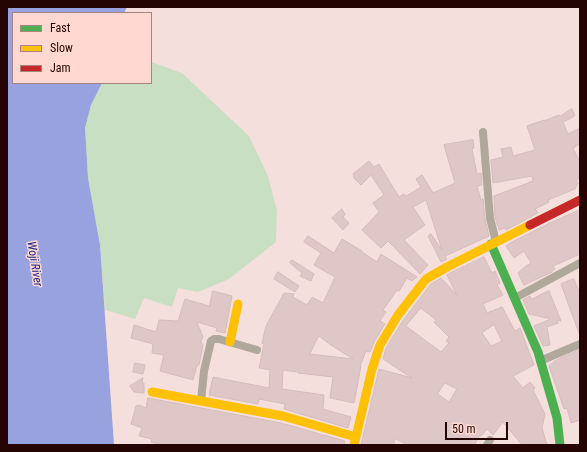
<!DOCTYPE html>
<html>
<head>
<meta charset="utf-8">
<style>
  body { margin:0 }
  #map { position:relative; width:587px; height:452px; overflow:hidden; background:#f4dfdc; font-family:"Roboto Condensed",sans-serif }
  canvas { display:block }
  .frame { position:absolute; inset:0; border:8px solid #240503; pointer-events:none }
  .legend { position:absolute; left:12px; top:12px; width:140px; height:72px; box-sizing:border-box; background:#fed8d1; border:1px solid #a7847f; margin:0; padding:5px 7px; list-style:none; font-size:12px; color:#240503 }
  .legend li { display:flex; align-items:center; gap:8px; height:20px }
  .legend b { width:20px; border:1px solid #a7847f }
  .scale { position:absolute; left:445px; top:422px; width:63px; height:18px; box-sizing:border-box; border:2px solid #240503; border-top:0; padding-left:5px; font-size:12px; line-height:14px; white-space:nowrap; color:#240503; -webkit-text-stroke:3px #fed8d1; paint-order:stroke }
</style>
</head>
<body>
<div id="map">
<canvas width="587" height="452"></canvas>
<div class="frame"></div>
<ul class="legend">
<li><b style="height:5px;background:#4caf50"></b>Fast</li>
<li><b style="height:5px;background:#ffc107"></b>Slow</li>
<li><b style="height:5px;background:#c62828"></b>Jam</li>
</ul>
<div class="scale">50 m</div>
</div>
<script>
const g = document.querySelector('canvas').getContext('2d');
g.lineJoin = 'round';
function fill(path, color) { g.fillStyle = color; g.fill(path, 'evenodd'); }
function trace(path, color, width, dash) { g.strokeStyle = color; g.lineWidth = width; g.lineCap = dash ? 'butt' : 'round'; g.setLineDash(dash || []); g.stroke(path); }
function drawText(font, color, halo, rows, align = 'center') {
  g.font = font + ' "Roboto Condensed",sans-serif'; g.lineWidth = 3; g.setLineDash([]); g.textBaseline = 'middle'; g.strokeStyle = halo; g.fillStyle = color; for (const [text, x, y, turn = 0] of rows) {
    g.save(); g.translate(x, y); g.rotate((+turn || 0) * Math.PI / 180); g.textAlign = isNaN(turn) ? turn : align; if (halo) g.strokeText(text, 0, 0); g.fillText(text, 0, 0); g.restore();
  }
}
fill(new Path2D(`
  M151 62 182 73 249 136 268 176 277 211 276 242 229 279 198 292 178 288 172 307 144 298 135 319 105 310 100 245 88 178 85 128 91 105 102 83H151Z`), '#c9dfc4');
fill(new Path2D(`
  M7 7H127L124 13H13V83H102L91 105 85 128 88 178 100 245 114 445H7Z`), '#97a2df');
const building = new Path2D(`
  M572 109 575 116 563 122 568 134 580 128V144L573 148 580 162V178L576 180 578 183 575 189 548 200 549 202 535 209 538 213 506 230 505 228 499 230 495 217 494 196 533 181 532 176 493 183 491 160 503 157 501 149 511 147 513 156 535 150 527 126 544 120V121L559 115 560 116Z
  M473 140 474 148 472 149 477 174 481 173 482 185 477 186 481 200 483 199 485 219 489 236 445 256 447 259 441 262 428 236 431 234 442 250 426 200 413 207 425 225 404 240 428 265 420 274 388 241 381 248 362 230 379 212 373 203 384 195 371 175 361 185 354 178 353 174 369 161 374 167 379 164 399 197 404 194 406 196 421 187 416 179 422 175 433 193 455 183 444 145Z
  M342 209 345 214 343 217 349 223 343 230 332 218Z
  M580 210V254L553 266 555 269 552 271V272L524 285 518 273 526 266 531 263 524 251 514 258 506 246 512 242 552 222Z
  M308 236 334 253 342 239 362 251V252L377 262 381 254 417 277 412 281 407 278 399 291 397 290 383 310 386 312 380 321 385 324 374 342 370 352 366 351 360 366H361L354 403 330 398 333 377 298 373V372L283 370 282 389 324 395 323 409 351 417 348 428 284 409 285 404 259 399 258 404 209 395 213 377 269 388 270 370 259 368 264 344 262 343 266 326 284 293 294 294 293 297 307 305 312 297 323 303 335 277 314 265 321 253 304 242ZM319 336 331 345 353 359 310 354Z
  M484 257 492 273 495 271 500 283 497 285 503 295 483 304 487 313 502 307 515 331 520 328 534 365 513 376 523 388 530 382 535 388 533 390 545 414 542 428 547 445H522L503 422 493 435 487 429 481 436 480 435 474 445H408L394 438V445H361L379 369 412 378 383 359 386 348 404 319 431 284 441 278 457 295 447 275ZM421 308 436 320 434 322 449 337 446 341 449 343 441 352 406 326ZM494 325 502 341 491 346 482 333ZM445 383 457 389 449 402 438 394Z
  M292 260 314 274 311 281 300 276 302 273 290 263Z
  M278 272 299 286 295 292 274 279Z
  M574 279 580 294 579 333 561 284Z
  M213 291 232 296 225 333 216 331 217 328 197 322 203 337 201 342 203 345 199 365H197L193 380 160 371 164 355 152 353 153 344 131 338 134 325 156 332 159 320 178 321 185 299 209 306Z
  M549 291 561 321 557 320 558 323 547 327 550 345 543 346 534 326 551 319 529 314 523 300 530 296 531 299Z
  M580 350V420L571 423 567 408 564 409 549 366 556 360Z
  M135 363 145 365 143 374 133 372Z
  M143 378 142 383H144V393L134 392 130 386Z
  M148 398 281 423 345 441 344 445H162L151 442 152 439 139 436 142 428 131 424 136 406 139 405 146 408Z`);
fill(building, '#dfc7c7');
trace(building, '#d5bbbc', 1);
trace(new Path2D(`
  M483 132 490 218 496 242
  M515 298 580 263
  M540 361 580 344
  M201 401 204 371 211 341 214 339H219L257 350
  M487 445 490 440`), '#afa89b', 8);
trace(new Path2D(`
  M491 244 538 352 557 418 560 445`), '#4caf50', 9);
trace(new Path2D(`
  M230 342 238 304
  M152 392 283 416 356 437
  M354 445 372 369 380 345 398 315 426 279 447 267 530 225`), '#ffc107', 9);
trace(new Path2D(`
  M530 225 580 200`), '#c62828', 9);
drawText('italic 12px', '#1b2187', '#fed8d1', [
  ["Woji River",34,264,81]
]);
</script>
</body>
</html>
